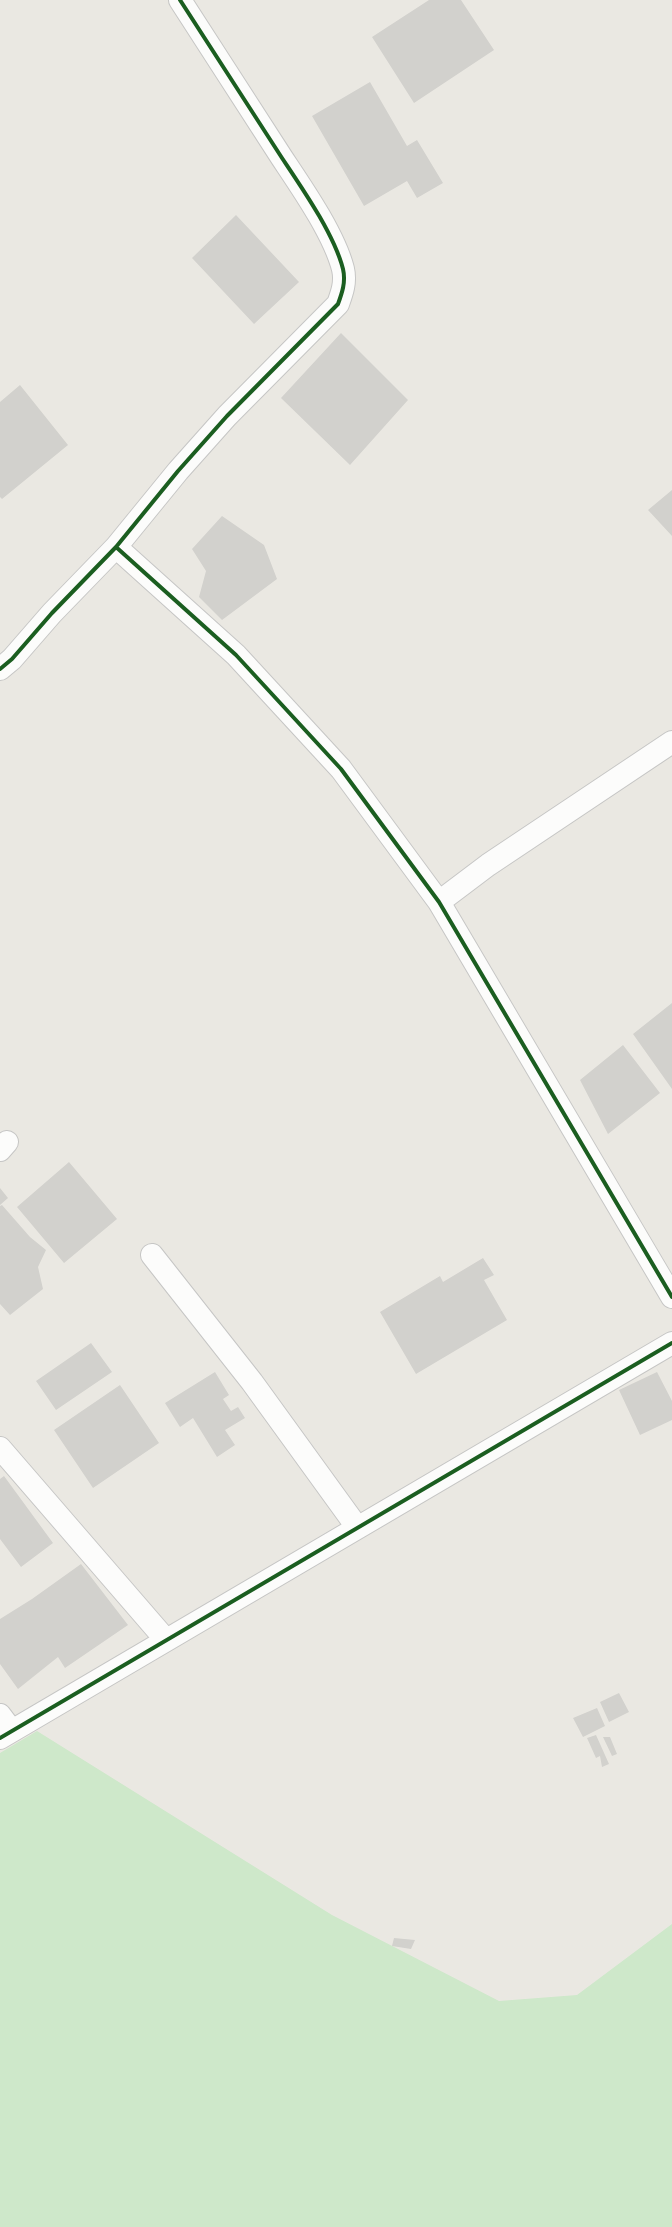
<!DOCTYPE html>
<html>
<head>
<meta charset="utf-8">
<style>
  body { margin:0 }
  canvas { display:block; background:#eae8e2 }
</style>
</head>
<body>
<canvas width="672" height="2227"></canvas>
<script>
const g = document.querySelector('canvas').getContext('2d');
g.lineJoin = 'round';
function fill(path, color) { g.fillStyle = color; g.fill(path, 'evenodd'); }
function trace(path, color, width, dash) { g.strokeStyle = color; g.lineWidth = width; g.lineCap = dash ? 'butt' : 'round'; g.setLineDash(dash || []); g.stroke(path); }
fill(new Path2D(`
  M37 1731 332 1915 499 2001 577 1995 672 1924V2227H0V1753Z`), '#cee8ca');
fill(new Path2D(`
  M429 0H461L494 50 414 103 372 37Z
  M370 82 407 146 417 140 443 183 417 198 407 181 364 206 312 116Z
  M236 215 299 282 254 324 192 258Z
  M341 333 408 400 350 465 281 398Z
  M20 385 68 445 2 499 0 497V402Z
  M672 490V536L648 510Z
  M222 516 264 545 277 579 222 620 199 597 206 571 192 549Z
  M672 1003V1089L633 1034Z
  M623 1045 660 1093 608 1134 580 1080Z
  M69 1162 117 1219 64 1263 17 1207Z
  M0 1188 8 1198 0 1205Z
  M2 1205 30 1237 46 1250 38 1267 43 1289 10 1315 0 1304V1206Z
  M483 1258 494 1275 484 1280 507 1320 416 1374 380 1312 440 1276 443 1282Z
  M91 1343 112 1372 56 1410 36 1381Z
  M215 1372 229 1395 223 1399 231 1411 238 1407 245 1418 225 1430 235 1445 217 1457 193 1418 180 1427 165 1403Z
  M657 1372 672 1401V1420L640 1435 619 1390Z
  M120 1385 159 1443 93 1488 54 1430Z
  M4 1476 53 1543 21 1567 0 1539V1479Z
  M81 1564 128 1625 65 1668 58 1657 18 1689 0 1664V1619L32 1599Z
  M619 1693 629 1712 609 1722 600 1702Z
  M597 1708 605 1726 583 1737 573 1718Z
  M596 1735 609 1764 602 1767 600 1756 596 1758 587 1738Z
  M603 1737H610L617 1754 612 1756Z
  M394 1938 415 1940 411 1949 392 1946Z`), '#d2d1cd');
const minor = new Path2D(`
  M116 547 236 655 341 769 439 902 672 1297
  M0 669 12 659 52 613 116 547 178 471 227 416 338 304C342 293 346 282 343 269 334 234 302 188 282 158 248 105 214 53 180 0
  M439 902 488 865 672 742
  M0 1150 7 1142
  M152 1255 252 1382 357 1527
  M0 1448 166 1640
  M0 1715 12 1731
  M0 1738 672 1343`);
trace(minor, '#c6c6c5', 24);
trace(minor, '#fcfcfb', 22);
trace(new Path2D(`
  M116 547 236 655 341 769 439 902 672 1297
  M0 669 12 659 52 613 116 547 178 471 227 416 338 304C342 293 346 282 343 269 334 234 302 188 282 158 248 105 214 53 180 0
  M0 1738 672 1343`), '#1b5e20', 4);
</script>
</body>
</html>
